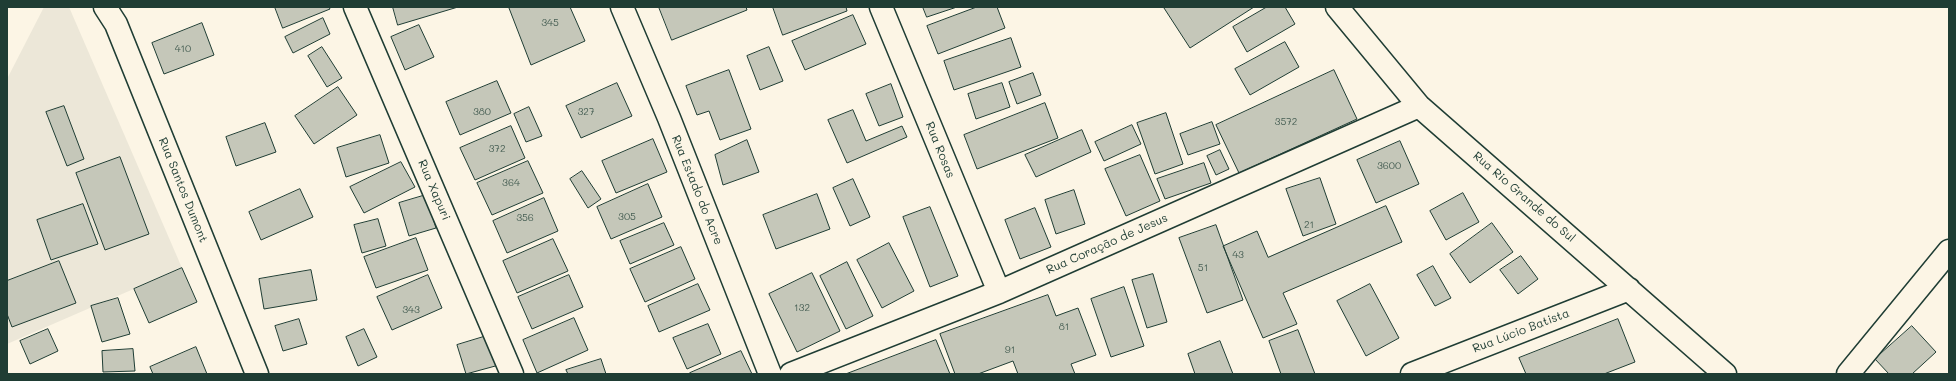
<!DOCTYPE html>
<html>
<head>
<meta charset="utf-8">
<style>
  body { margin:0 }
  #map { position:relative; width:1956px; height:381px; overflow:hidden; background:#fcf5e5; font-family:Mali,sans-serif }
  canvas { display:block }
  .frame { position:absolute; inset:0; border:8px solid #1f3d34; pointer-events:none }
</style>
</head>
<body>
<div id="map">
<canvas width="1956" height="381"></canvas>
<div class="frame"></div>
</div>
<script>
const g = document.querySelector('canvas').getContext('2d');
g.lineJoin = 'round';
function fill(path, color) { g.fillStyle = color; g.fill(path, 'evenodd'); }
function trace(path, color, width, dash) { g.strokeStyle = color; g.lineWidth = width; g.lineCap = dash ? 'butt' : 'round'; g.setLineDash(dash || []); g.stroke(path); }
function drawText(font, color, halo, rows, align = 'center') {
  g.font = font + ' Mali,sans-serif'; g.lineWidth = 3.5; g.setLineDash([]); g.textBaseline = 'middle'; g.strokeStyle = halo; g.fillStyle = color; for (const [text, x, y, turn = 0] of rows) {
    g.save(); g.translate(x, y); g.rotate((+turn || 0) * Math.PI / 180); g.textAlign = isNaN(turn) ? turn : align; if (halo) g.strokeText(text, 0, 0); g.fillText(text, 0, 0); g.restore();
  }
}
fill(new Path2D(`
  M44 7H69L182 268 7 344V79Z`), '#ece7d8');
const building = new Path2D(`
  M275 7H329L330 9 283 28Z
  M393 7H458L398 25Z
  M512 7H570L585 41 531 65 509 8Z
  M659 7H746L747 10 672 40Z
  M773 7H846L847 11 783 35Z
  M923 7H957L927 17Z
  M977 7H997L1005 28 938 54 927 26Z
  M1166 7H1254L1190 48 1164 8Z
  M1267 7H1285L1295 24 1247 52 1233 27Z
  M853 15 866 44 805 70 792 41Z
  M323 18 330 34 293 53 285 37Z
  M202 23 214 55 164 74 152 43Z
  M419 25 434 57 405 70 391 37Z
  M1011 38 1021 67 954 90 944 61Z
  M1285 42 1299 67 1250 95 1235 69Z
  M322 47 342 78 327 87 308 56Z
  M769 47 783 81 760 90 747 56Z
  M729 70 751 129 720 140 709 111 697 115 686 86Z
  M1334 70 1357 119 1239 173 1216 125Z
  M1033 73 1041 95 1017 104 1009 82Z
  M497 81 511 113 460 135 446 102Z
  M617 83 632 116 581 138 566 106Z
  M1002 83 1010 107 976 119 968 94Z
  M891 84 903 117 879 126 866 94Z
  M338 87 357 115 314 144 295 116Z
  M1045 103 1058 138 977 169 964 135Z
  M64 106 84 159 67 166 46 112Z
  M529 107 542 136 526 142 514 114Z
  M853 110 866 141 902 126 907 137 847 163 828 120Z
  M1166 113 1183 164 1155 174 1137 123Z
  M1212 122 1220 144 1188 155 1180 134Z
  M265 123 276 152 236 166 226 137Z
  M1132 125 1141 144 1104 161 1095 142Z
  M511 126 525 158 475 180 460 148Z
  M1082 130 1091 152 1036 177 1025 155Z
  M380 135 389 163 346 177 337 148Z
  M653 139 667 172 616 193 602 161Z
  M747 140 759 172 723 185 715 155Z
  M1400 141 1419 184 1376 203 1357 160Z
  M1220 150 1229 169 1216 175 1207 156Z
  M1140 155 1160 201 1126 216 1105 169Z
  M120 157 149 234 105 250 76 173Z
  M528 161 543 193 492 215 477 183Z
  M401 162 415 187 364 213 350 187Z
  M1204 163 1211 183 1165 199 1157 179Z
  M582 171 601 199 588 208 570 179Z
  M1320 178 1336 224 1303 236 1286 189Z
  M853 179 870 217 850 226 833 188Z
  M648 184 662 217 611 239 597 207Z
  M300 189 313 217 261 240 249 212Z
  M1074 190 1085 224 1056 234 1045 200Z
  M1463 193 1479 222 1446 240 1430 211Z
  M817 194 830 229 776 249 763 215Z
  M426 195 436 228 409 236 399 203Z
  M544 198 558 231 507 253 493 221Z
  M83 204 98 244 51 260 37 220Z
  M1386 206 1402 242 1283 293 1297 324 1263 338 1223 246 1257 231 1268 257Z
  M930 207 958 276 930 287 903 217Z
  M1035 208 1051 247 1020 259 1005 220Z
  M378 219 386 246 362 253 354 225Z
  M664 223 674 245 630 264 620 241Z
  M1492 223 1513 252 1470 283 1450 254Z
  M1216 225 1243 300 1207 313 1179 238Z
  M416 238 428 270 376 288 364 257Z
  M553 239 568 271 517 293 503 261Z
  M889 243 914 291 882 308 857 260Z
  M681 247 695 279 645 302 630 269Z
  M1521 256 1538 279 1518 294 1500 270Z
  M59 261 76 303 12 327 7 314V281Z
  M847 262 873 316 846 329 820 276Z
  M1433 266 1451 298 1435 306 1417 275Z
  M182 268 197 302 149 323 134 289Z
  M311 270 317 300 264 309 259 279Z
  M812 273 840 331 797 352 769 294Z
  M1153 274 1167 322 1147 328 1132 280Z
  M428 275 442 308 392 330 377 297Z
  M569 275 583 307 532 329 518 297Z
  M698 284 710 310 659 332 648 306Z
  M1370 284 1399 338 1366 356 1337 301Z
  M1124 287 1144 346 1111 357 1091 299Z
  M1048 295 1056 316 1078 308 1096 355 1071 364 1075 374H1018L1013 361 978 374H955L940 334Z
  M118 298 130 334 102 342 91 306Z
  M574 318 588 350 537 373 523 340Z
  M299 319 307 344 283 351 275 326Z
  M1618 319 1635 362 1604 374H1526L1519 358Z
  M708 324 721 354 687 369 673 338Z
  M1912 326 1936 352 1912 374H1889L1875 359Z
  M48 329 58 351 30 364 20 341Z
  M364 329 377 357 358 366 346 337Z
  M1298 330 1315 374H1281L1269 341Z
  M490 335 499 365 466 374 457 345Z
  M936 340 950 374H846Z
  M1220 341 1233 374H1195L1188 354Z
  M196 347 207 374H153L150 367Z
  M133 349 135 371 103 372 102 351Z
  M741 351 752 374H691L690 373Z
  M601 359 606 374H568L566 370Z`);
fill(building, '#c5c7b9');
trace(building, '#1f3d34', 1);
const minor = new Path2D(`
  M105 7 116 24 257 374
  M355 7 512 374
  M622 7 669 118 770 374
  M881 7 999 292
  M1337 7 1419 106 1725 374
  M791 374 999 292 1419 106
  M1412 374 1629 289
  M1848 374 1949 251`);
trace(minor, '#1f3d34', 25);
trace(minor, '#fcf5e5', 22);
drawText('10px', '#486055', null, [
  ["345",550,23],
  ["410",183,49],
  ["380",482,112],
  ["327",586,112],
  ["3572",1286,122],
  ["372",497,149],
  ["3600",1389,166],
  ["364",511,183],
  ["305",627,217],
  ["356",525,218],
  ["21",1309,225],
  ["43",1238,255],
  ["51",1203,268],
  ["132",802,308],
  ["343",411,310],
  ["81",1064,327],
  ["91",1010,350]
]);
drawText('12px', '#1f3d34', '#fcf5e5', [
  ["Rua Rosas",940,150,68],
  ["Rua Santos Dumont",183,190,68],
  ["Rua Xapuri",434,190,67],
  ["Rua Estado do Acre",697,190,68],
  ["Rua Rio Grande do Sul",1524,197,41],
  ["Rua Coração de Jesus",1107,244,-24],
  ["Rua Lúcio Batista",1521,331,-21]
]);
</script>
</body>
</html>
